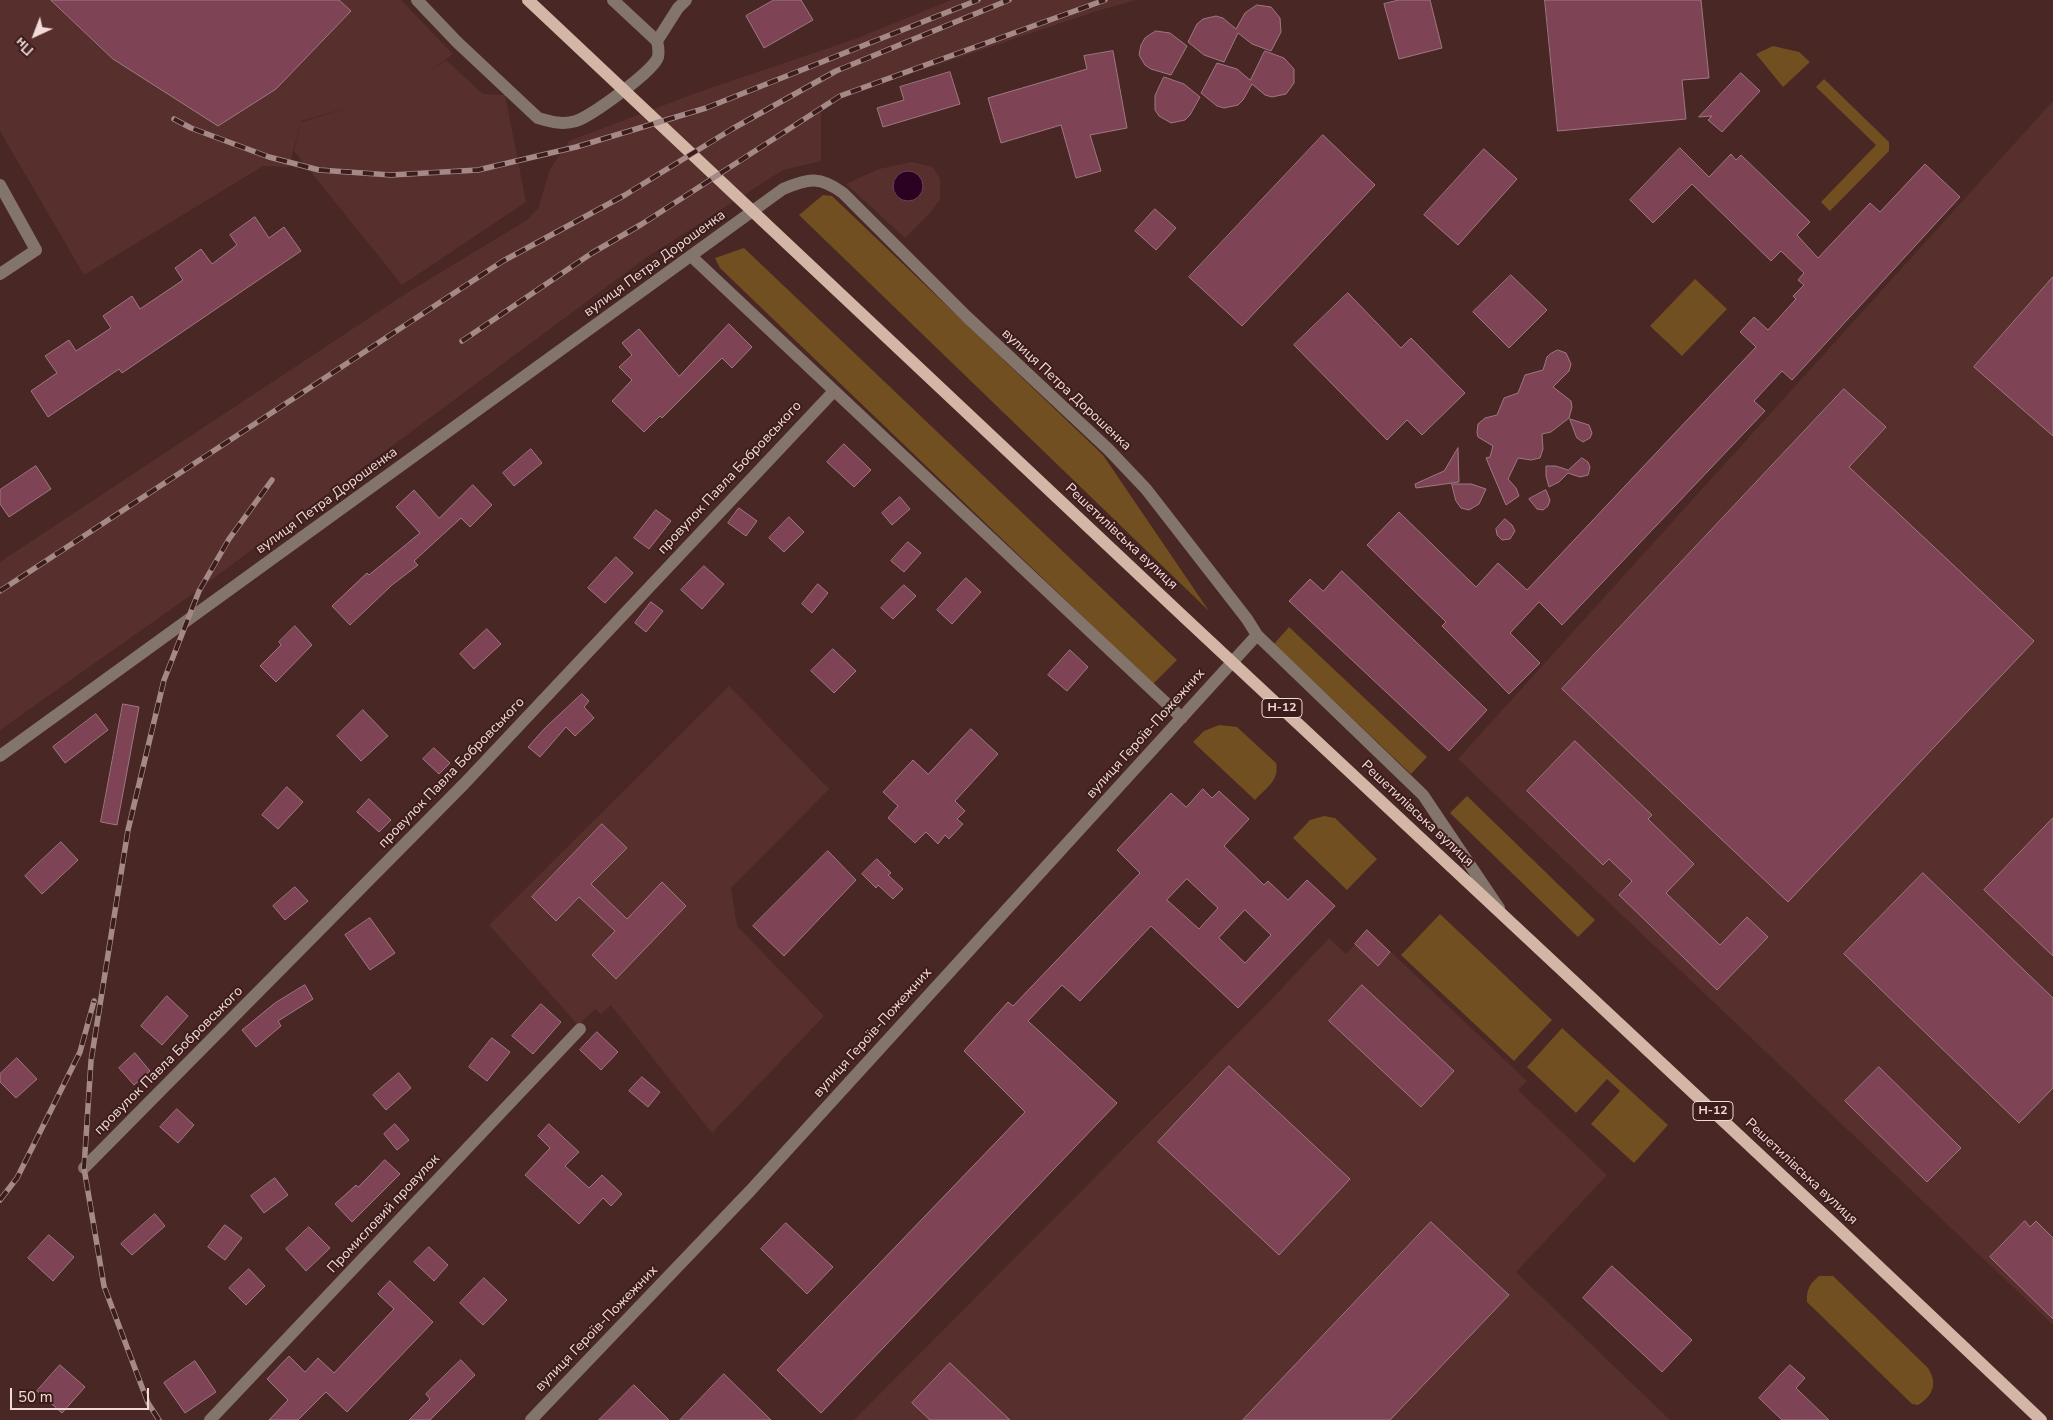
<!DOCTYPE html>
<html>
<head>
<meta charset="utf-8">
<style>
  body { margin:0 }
  #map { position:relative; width:2053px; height:1420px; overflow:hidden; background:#482725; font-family:"Nunito Sans",sans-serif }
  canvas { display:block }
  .north { position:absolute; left:10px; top:10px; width:50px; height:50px; -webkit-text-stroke:4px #3d1d1b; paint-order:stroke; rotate:223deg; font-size:14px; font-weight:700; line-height:20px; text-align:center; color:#f2dcda }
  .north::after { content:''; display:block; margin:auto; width:18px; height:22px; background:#f2dcda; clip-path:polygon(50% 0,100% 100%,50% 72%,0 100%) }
  .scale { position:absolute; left:10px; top:1388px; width:139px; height:22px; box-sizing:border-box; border:2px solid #f2dcda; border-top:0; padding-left:6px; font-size:15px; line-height:18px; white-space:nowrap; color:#f2dcda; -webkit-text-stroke:4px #3d1d1b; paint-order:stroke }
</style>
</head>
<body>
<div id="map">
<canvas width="2053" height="1420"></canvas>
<div class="north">Пн</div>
<div class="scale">50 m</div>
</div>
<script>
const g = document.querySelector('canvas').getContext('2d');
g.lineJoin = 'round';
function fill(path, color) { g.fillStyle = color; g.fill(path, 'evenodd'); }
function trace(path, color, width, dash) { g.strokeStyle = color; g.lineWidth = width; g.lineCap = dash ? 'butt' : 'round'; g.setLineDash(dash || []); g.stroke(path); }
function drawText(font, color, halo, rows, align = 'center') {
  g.font = font + ' "Nunito Sans",sans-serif'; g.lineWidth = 4; g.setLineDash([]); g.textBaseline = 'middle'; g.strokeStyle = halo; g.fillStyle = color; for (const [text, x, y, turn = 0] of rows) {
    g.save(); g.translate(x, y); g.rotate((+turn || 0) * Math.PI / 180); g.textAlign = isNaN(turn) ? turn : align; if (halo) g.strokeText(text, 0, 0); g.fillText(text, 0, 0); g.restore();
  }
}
fill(new Path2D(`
  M0 0H401L453 54 423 76 446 60 483 94 505 95 526 202 402 285 294 151 301 122 357 105 301 121 289 167 263 166 84 275 0 131Z
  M951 0H1136L1097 11 842 97 821 110V161L783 170 647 257 184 600 0 730V562L410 291 527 220 538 209 550 169 569 141 696 93 858 38Z
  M2053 101V1324H2052L1458 759Z
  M912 162 933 167 940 179V199L931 212 905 238 846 184 879 169Z
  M729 686 829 789 731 888 737 926 824 1016 712 1133 611 1005 601 1014 595 1009 578 1025 489 925Z
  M1329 938 1346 954 1355 944 1378 965 1391 952 1527 1081 1518 1090 1607 1175 1516 1272 1670 1420H854L1271 1000Z`), '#57302d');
fill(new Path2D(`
  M1773 46 1799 52 1810 62 1783 87 1756 54Z
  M1824 79 1889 142V151L1830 211 1821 202 1876 145 1816 87Z
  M823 195 832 196 1103 455 1209 611 799 215Z
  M744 248 1177 660 1153 684 720 268 715 258Z
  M1695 279 1727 309 1682 356 1650 326Z
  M1289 627 1427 757 1411 774 1274 644Z
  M1219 725 1237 727 1276 763C1280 780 1266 788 1255 800L1193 742 1204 731Z
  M1467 796 1595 920 1578 937 1450 813Z
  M1324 816 1335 818 1377 859 1347 890 1293 838 1310 820Z
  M1440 914 1552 1020 1514 1061 1401 955Z
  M1562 1028 1668 1125 1634 1163 1591 1124 1620 1091 1607 1079 1576 1113 1527 1067Z
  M1819 1276H1833L1928 1368C1938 1383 1933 1396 1918 1405L1912 1404 1807 1302C1806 1289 1810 1284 1819 1276Z`), '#714f20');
const water = new Path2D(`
  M893 186a15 15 0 1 1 30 0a15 15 0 1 1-30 0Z`);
fill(water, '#2c0223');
trace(water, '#67435a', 1);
const building = new Path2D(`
  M51 0H339L351 11 276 89 218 126 113 59Z
  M774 0H801L813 20 764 48 746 16Z
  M1399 0H1430L1442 48 1399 59 1384 4Z
  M1545 0H1701L1709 78 1682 80 1686 119 1558 131Z
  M1257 5 1271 7 1280 18 1281 32 1271 51 1252 44 1238 33 1224 62 1204 55 1188 42 1197 24 1203 19 1216 16 1223 18 1236 29 1245 13Z
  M1156 31 1170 33 1187 46 1171 75 1151 69 1145 65 1139 55 1141 45 1145 38Z
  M1113 51 1127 128 1090 135 1101 171 1076 178 1061 125 1001 143 988 98 1087 69 1084 56Z
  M1265 51 1284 58 1294 69V83L1286 94 1272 97 1265 95 1252 84 1243 100 1238 105 1224 108 1217 106 1201 93 1217 63 1237 69 1250 80Z
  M950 72 960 104 883 127 877 108 904 100 900 87Z
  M1741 73 1760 91 1722 132 1708 120 1712 116 1699 117Z
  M1164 77 1184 84 1200 97 1190 115 1185 120 1171 123 1159 116 1155 110V96Z
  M1323 135 1375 185 1242 326 1189 277Z
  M1680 148 1709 177 1731 154 1736 160 1741 155 1810 222 1797 235 1818 258 1870 203 1880 212 1925 164 1960 197 1792 380 1782 371 1754 401 1765 411 1562 625 1539 602 1510 633 1540 663 1509 694 1442 626 1446 622 1367 545 1399 512 1476 587 1498 563 1527 590 1756 347 1740 332 1754 317 1768 330 1796 299 1793 296 1804 285 1798 280 1804 273 1781 251 1771 261 1692 184 1653 223 1630 200Z
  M1484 149 1517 179 1458 245 1424 215Z
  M1155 209 1176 228 1156 250 1135 231Z
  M255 217 269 238 284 227 301 251 122 373 119 369 48 417 31 391 57 373 45 356 69 340 76 351 111 328 103 316 132 296 140 309 183 280 175 268 201 249 212 264 237 245 230 235Z
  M1511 275 1547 310 1509 348 1473 312Z
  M2053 277V436L1974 367Z
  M1348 293 1401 348 1411 338 1465 393 1422 435 1407 420 1387 440 1294 345Z
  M729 324 752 347 732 368 722 358 662 418 660 416 644 432 612 401 632 380 619 367 632 355 622 343 639 329 679 376Z
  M1558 350 1566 353 1571 364 1569 371 1553 387 1571 401 1572 407 1569 418 1551 432 1542 434 1543 449 1540 458 1531 460 1518 458 1508 479 1516 488 1519 496 1506 505 1486 458 1490 457 1493 446 1478 437 1477 433 1478 424 1485 418 1497 415 1504 398 1518 393 1525 375 1543 370 1547 357 1550 354Z
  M1844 389 1886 427 1849 467 2034 641 1788 902 1562 689Z
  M1570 419 1589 425 1592 433 1590 438 1583 442 1577 438Z
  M844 444 871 470 854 487 827 462Z
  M1458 448 1459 482 1416 488 1415 484 1444 471Z
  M531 449 542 463 514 486 503 473Z
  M1582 458 1588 462 1590 467 1588 475 1580 477 1568 473 1559 482 1549 487 1546 476V466H1556L1568 470Z
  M36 466 51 489 9 517 0 504V490Z
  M1452 484H1471L1486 489 1479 504 1469 510 1461 508 1456 501Z
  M473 485 492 505 470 527 461 518 414 561 418 565 392 585 350 625 332 606 367 573 369 575 420 533 396 507 414 490 439 518Z
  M1546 490 1550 500 1548 506 1543 510 1537 509 1529 499Z
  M900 497 910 509 892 525 882 513Z
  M739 508 757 521 746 536 728 523Z
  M656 510 671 521 649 549 634 538Z
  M789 517 804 532 784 552 769 538Z
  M1505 519 1512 525 1515 531 1510 539 1502 540 1497 535 1496 529Z
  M908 542 921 553 904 572 891 561Z
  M616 557 633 573 605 603 588 588Z
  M704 566 724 584 702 609 681 590Z
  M1342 571 1487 710 1449 751 1289 601 1310 579 1323 591Z
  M966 578 981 592 952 624 937 610Z
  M818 584 828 593 812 613 802 604Z
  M904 585 916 596 893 619 881 608Z
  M651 602 663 611 646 632 635 623Z
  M295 626 312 645 276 682 260 666 281 645 279 642Z
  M487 629 501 644 474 669 460 654Z
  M833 649 856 671 834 693 811 671Z
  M1070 650 1088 667 1067 691 1048 675Z
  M582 694 589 701 584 707 594 718 575 736 566 727 540 757 528 747 545 728Z
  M123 704 139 707 117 825 101 822Z
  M363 710 388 736 361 761 337 736Z
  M96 714 108 730 65 763 53 747Z
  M971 729 998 754 955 801 965 811 957 819 963 824 949 839 945 835 938 844 926 832 915 843 888 818 898 806 883 792 913 760 928 774Z
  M1575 741 1652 815 1648 819 1694 864 1666 893 1720 945 1747 917 1768 937 1717 990 1619 895 1632 881 1609 859 1603 865 1527 791Z
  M434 748 450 763 439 774 423 759Z
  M287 787 303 802 278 829 262 815Z
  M1203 789 1212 798 1219 791 1249 819 1224 846 1264 885 1268 881 1288 900 1307 880 1335 906 1238 1008 1151 926 1080 1001 1062 985 1028 1021 1117 1103 821 1413 777 1370 1025 1112 964 1051 1008 1002 1013 1006 1140 873 1117 850 1171 793 1186 807ZM1187 879 1218 908 1199 929 1167 900ZM1245 910 1271 935 1245 963 1219 938Z
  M369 799 391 820 379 832 357 812Z
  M2053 818V956L1984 890Z
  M602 824 627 848 591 884 627 919 662 882 686 906 616 979 592 955 615 931 579 897 556 921 532 897Z
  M61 842 78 860 42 894 25 876Z
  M828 851 856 880 784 956 753 926Z
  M877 859 891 873 888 875 903 889 893 899 878 885 876 888 862 874Z
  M1923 873 2053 998V1088L2019 1123 1844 954Z
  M295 887 308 901 285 920 273 906Z
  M370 918 395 953 370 970 345 935Z
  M1367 930 1390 952 1378 966 1355 944Z
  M305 985 313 999 278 1021 281 1026 256 1047 242 1030 275 1003Z
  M1362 985 1454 1071 1421 1107 1329 1021Z
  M167 996 188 1016 162 1045 141 1026Z
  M541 1004 561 1022 533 1054 512 1036Z
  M597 1032 618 1052 601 1070 580 1050Z
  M492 1038 510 1052 487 1081 469 1067Z
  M135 1053 150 1071 134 1085 119 1068Z
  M17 1058 37 1079 16 1098 0 1082V1074Z
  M1229 1066 1350 1179 1279 1255 1158 1142Z
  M1879 1067 1961 1148 1927 1182 1845 1101Z
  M399 1073 411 1088 386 1110 373 1095Z
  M642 1077 660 1092 648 1107 629 1091Z
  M177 1109 194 1125 178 1143 160 1127Z
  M395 1124 409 1140 397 1150 384 1134Z
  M549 1124 579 1152 565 1166 589 1188 602 1175 622 1194 611 1206 603 1198 579 1224 525 1175 550 1148 538 1136Z
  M385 1160 400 1174 352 1222 335 1204 356 1185 358 1187Z
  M275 1178 288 1195 264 1213 251 1196Z
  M155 1214 165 1226 132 1255 121 1244Z
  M2025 1221 2030 1227 2036 1221 2053 1238V1319L1990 1257Z
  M1431 1222 1509 1295 1390 1420H1243Z
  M786 1223 833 1267 807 1294 761 1249Z
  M225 1225 242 1238 225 1260 208 1247Z
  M309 1227 330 1248 306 1271 286 1249Z
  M49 1235 74 1257 53 1281 28 1258Z
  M429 1247 448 1265 434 1281 414 1262Z
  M1612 1266 1692 1340 1662 1372 1583 1298Z
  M249 1269 265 1286 246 1305 229 1288Z
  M484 1278 507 1300 483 1325 460 1303Z
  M390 1281 433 1322 347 1412 326 1392 298 1420H269L288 1400 267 1379 289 1356 305 1372 318 1358 334 1373 394 1309 378 1294Z
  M461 1360 475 1375 430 1420H409L430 1399 426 1394Z
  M195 1361 216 1392 185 1413 164 1383Z
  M950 1363 1010 1420H930L912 1403Z
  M60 1365 85 1387 62 1413 37 1391Z
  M1790 1365 1805 1378 1796 1388 1829 1420H1782L1759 1398Z
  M724 1374 771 1420H680Z
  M634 1385 669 1420H599Z`);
fill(building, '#7e4455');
trace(building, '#9e7881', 1);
trace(new Path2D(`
  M417 0 457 42 538 118C551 122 563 125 576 121 591 116 654 71 658 57 659 52 658 45 657 41L613 0
  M657 41 678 8 686 0
  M0 185 36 250 0 274
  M691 256 1182 718
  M0 756 783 189C809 178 820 176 843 193L966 316 1108 449 1146 489 1247 619 1257 635 1423 795 1499 908
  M84 1168 464 784 834 391
  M210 1420 580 1029
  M531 1420 750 1191 1257 635`), '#83746c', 12);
trace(new Path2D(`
  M528 0 1186 619 1839 1229 2041 1420`), '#d4b6a6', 12);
const rail = new Path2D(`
  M174 119 191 128 269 157 319 170 391 175 478 170 576 147 706 108 978 0
  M462 341 592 253 642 224 840 96 1105 0
  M0 591 503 261 625 195 732 129 836 71 1009 0
  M0 1200 17 1178 80 1052 94 1001
  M159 1420 148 1403 104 1286 84 1168 91 1061 128 830 164 680 199 591 229 539 272 480`);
trace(rail, '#a48987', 5.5);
trace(rail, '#3d1d1b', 4, [11]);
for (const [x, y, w] of [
  [1282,708,40],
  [1713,1111,40]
]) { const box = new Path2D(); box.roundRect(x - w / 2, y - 9.5, w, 19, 4); g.fillStyle = '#3d1d1b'; g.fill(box); trace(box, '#f2dcda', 1); }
drawText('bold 12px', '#f2dcda', null, [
  ["Н-12",1282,708],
  ["Н-12",1713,1111]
]);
drawText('14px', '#f2dcda', '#3d1d1b', [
  ["вулиця Петра Дорошенка",655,264,-36],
  ["вулиця Петра Дорошенка",1066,390,43],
  ["провулок Павла Бобровського",730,478,-47],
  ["вулиця Петра Дорошенка",327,501,-36],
  ["Решетилівська вулиця",1121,537,43],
  ["вулиця Героїв-Пожежних",1146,734,-48],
  ["провулок Павла Бобровського",452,773,-46],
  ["Решетилівська вулиця",1417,814,43],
  ["вулиця Героїв-Пожежних",873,1033,-48],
  ["провулок Павла Бобровського",169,1061,-45],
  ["Решетилівська вулиця",1801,1172,43],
  ["Промисловий провулок",384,1214,-47],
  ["вулиця Героїв-Пожежних",597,1329,-46]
]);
</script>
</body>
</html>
